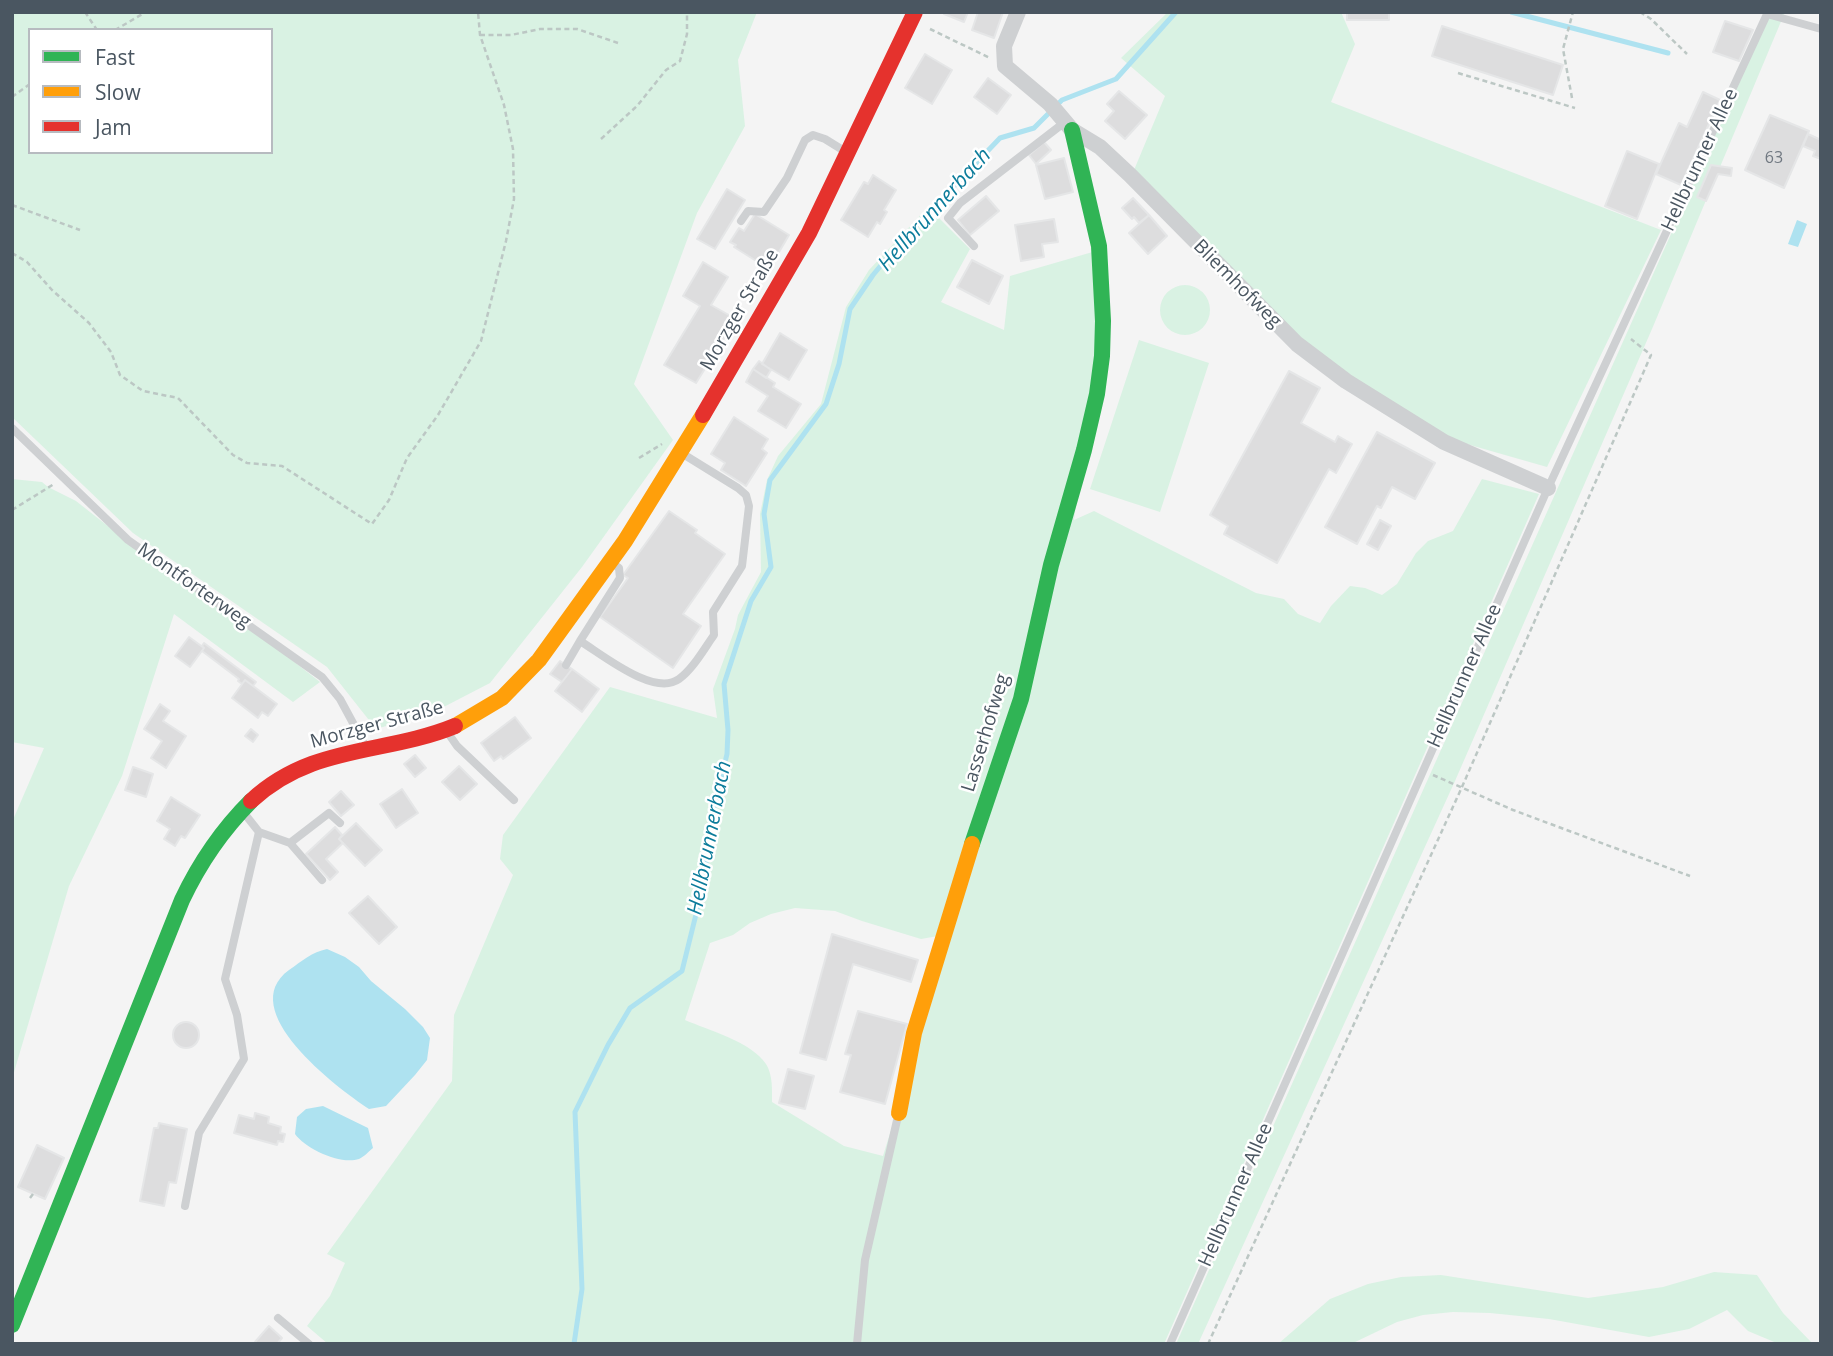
<!DOCTYPE html>
<html>
<head>
<meta charset="utf-8">
<style>
  body { margin:0 }
  #map { position:relative; width:1833px; height:1356px; overflow:hidden; background:#f4f4f4; font-family:"Open Sans",sans-serif }
  canvas { display:block }
  .frame { position:absolute; inset:0; border:14px solid #4a5661; pointer-events:none }
  .legend { position:absolute; left:28px; top:28px; width:245px; height:126px; box-sizing:border-box; background:#fff; border:2px solid #b7bbc0; margin:0; padding:9px 12px; list-style:none; font-size:21px; color:#4a5661 }
  .legend li { display:flex; align-items:center; gap:14px; height:35px }
  .legend b { width:35px; border:2px solid #b7bbc0 }
</style>
</head>
<body>
<div id="map">
<canvas width="1833" height="1356"></canvas>
<div class="frame"></div>
<ul class="legend">
<li><b style="height:9px;background:#30b455"></b>Fast</li>
<li><b style="height:9px;background:#ff9f0a"></b>Slow</li>
<li><b style="height:9px;background:#e5322d"></b>Jam</li>
</ul>
</div>
<script>
const g = document.querySelector('canvas').getContext('2d');
g.lineJoin = 'round';
function fill(path, color) { g.fillStyle = color; g.fill(path, 'evenodd'); }
function trace(path, color, width, dash) { g.strokeStyle = color; g.lineWidth = width; g.lineCap = dash ? 'butt' : 'round'; g.setLineDash(dash || []); g.stroke(path); }
function drawText(font, color, halo, rows, align = 'center') {
  g.font = font + ' "Open Sans",sans-serif'; g.lineWidth = 5; g.setLineDash([]); g.textBaseline = 'middle'; g.strokeStyle = halo; g.fillStyle = color; for (const [text, x, y, turn = 0] of rows) {
    g.save(); g.translate(x, y); g.rotate((+turn || 0) * Math.PI / 180); g.textAlign = isNaN(turn) ? turn : align; if (halo) g.strokeText(text, 0, 0); g.fillText(text, 0, 0); g.restore();
  }
}
fill(new Path2D(`
  M12 12H757L738 60 745 126 697 213 634 384 673 440 582 567 490 683 434 712 376 729 327 667 133 533 12 417ZM30 30H271V152H30Z
  M1168 12H1341L1355 44 1331 102 1661 230 1547 467 1456 441 1368 389 1291 331 1134 170 1165 96 1121 58Z
  M1770 12H1785L1652 329 1455 781 1198 1344H1176Z
  M928 207 970 249 941 302 1004 330 1010 276 1096 251 1101 317 1074 520 1094 511 1256 593 1284 599 1298 614 1320 623 1331 606 1350 586 1365 588 1382 595 1397 584 1416 553 1428 541 1453 531 1482 479 1539 494 1164 1344H328L307 1326 330 1296 345 1263 327 1254 452 1081 454 1015 513 875 500 859 503 835 610 687 717 718 713 689 735 629 738 615 761 572 760 514 767 480 778 456 821 404 846 307 869 270ZM795 908 835 911 862 921 921 939 938 936 895 1117 883 1156 844 1146 772 1102C772 1090 773 1075 766 1064 752 1042 708 1030 685 1020L710 943 733 935 750 923 771 914Z
  M1160 310a25 25 0 1 1 50 0a25 25 0 1 1-50 0Z
  M1139 340 1209 363 1160 512 1090 489Z
  M12 479 42 482 48 487 76 501 160 567 260 635 320 682 293 702 174 614 122 776 69 886 12 1079V822L44 748 12 742Z
  M1714 1272 1757 1275 1783 1313 1813 1344H1779L1748 1331 1727 1310 1689 1329 1649 1337 1549 1319 1490 1313 1453 1312 1423 1315 1397 1322 1351 1344H1278L1330 1299 1368 1284 1401 1277 1441 1275 1588 1298 1663 1287Z`), '#d9f2e3');
fill(new Path2D(`
  M1797 220 1807 224 1798 247 1788 244Z
  M327 949 345 957 359 967 371 981 405 1009 423 1027 430 1038 427 1060 415 1075 386 1106 369 1109C336 1087 234 1010 289 970 302 961 312 952 327 949Z
  M323 1106 368 1128 373 1148C369 1151 364 1157 359 1159 340 1165 306 1149 295 1134L297 1117 306 1109Z`), '#aee2f0');
trace(new Path2D(`
  M1511 12 1668 53
  M574 1344 582 1289 575 1112 608 1045 630 1008 682 971 704 882 710 823 727 754 728 730 724 684 751 601 771 567 764 514 770 480 826 404 839 364 850 309 873 275 897 246 1000 138 1034 128 1062 100 1116 79 1176 12`), '#aee2f0', 5);
const building = new Path2D(`
  M945 12H968L964 22 944 14Z
  M978 12H1003L994 38 972 30Z
  M1347 12H1389V20H1347Z
  M1725 21 1753 30 1739 61 1713 52Z
  M1442 26 1563 65 1553 95 1432 56Z
  M925 54 952 70 932 104 905 88Z
  M988 78 1011 95 997 114 974 97Z
  M1119 91 1147 115 1125 139 1105 121 1114 111 1107 104Z
  M1703 92 1720 100 1681 185 1656 174 1679 123 1687 127Z
  M1770 115 1809 131 1784 188 1745 170Z
  M1808 134 1821 140V159L1813 156 1815 151 1803 146Z
  M1044 142 1051 150 1036 164 1029 155Z
  M1627 151 1659 164 1637 219 1605 206Z
  M1064 158 1073 192 1045 199 1036 165Z
  M1711 165 1732 168 1731 176 1718 174 1706 201 1697 197Z
  M873 175 896 190 884 210 887 212 880 224 877 222 868 237 841 220 864 182 868 184Z
  M727 189 745 200 715 249 697 239Z
  M986 196 999 211 970 235 958 220Z
  M1133 198 1149 215 1139 223 1134 217 1132 219 1122 208Z
  M755 214 789 235 769 269 734 247 736 245 730 242 739 228 744 231Z
  M1149 215 1167 236 1148 254 1129 233Z
  M1054 219 1058 242 1042 244 1044 257 1021 261 1015 225Z
  M972 260 1003 276 989 304 957 287Z
  M703 262 728 277 711 305 736 319 696 383 664 365 700 306 683 296Z
  M780 333 807 350 789 380 762 364Z
  M759 361 771 370 766 378 753 369Z
  M753 369 775 383 773 387 801 404 786 428 758 411 768 396 746 382Z
  M1289 371 1320 388 1301 423 1335 442 1338 436 1352 444 1336 473 1329 469 1277 563 1224 534 1228 526 1210 515Z
  M734 417 768 439 762 449 767 453 746 486 721 470 725 463 711 454Z
  M1377 432 1435 463 1415 499 1392 487 1381 508 1377 506 1357 544 1325 527Z
  M669 511 697 530 695 533 725 554 683 614 701 626 673 668 600 617 628 578 623 575Z
  M1380 520 1391 526 1378 550 1367 544Z
  M189 637 204 648 190 667 175 656Z
  M204 643 256 682 253 686 245 680 242 684 238 681 239 679 202 651 204 648 202 646Z
  M560 661 572 669 562 682 550 674Z
  M572 669 599 689 582 712 555 691Z
  M245 680 277 704 268 716 262 712 258 718 232 698Z
  M160 704 170 711 163 721 186 736 166 768 151 758 162 741 144 729Z
  M515 717 531 738 503 759 501 756 494 761 481 743Z
  M251 729 258 735 253 742 245 736Z
  M415 755 426 768 415 777 404 764Z
  M459 766 477 784 460 800 442 782Z
  M133 767 153 774 146 797 125 790Z
  M402 789 418 813 396 828 380 804Z
  M341 791 354 805 341 816 329 802Z
  M171 797 200 815 185 838 181 836 175 846 164 839 170 829 157 821Z
  M356 823 382 850 365 866 339 839Z
  M335 827 342 835 339 839 343 843 326 859 338 872 330 880 306 854Z
  M368 896 397 927 379 944 349 913Z
  M832 934 918 960 911 982 853 964 826 1060 800 1053Z
  M858 1011 907 1024 885 1104 840 1092 851 1055 845 1054Z
  M173 1035a13 13 0 1 1 26 0a13 13 0 1 1-26 0Z
  M788 1069 814 1076 805 1109 779 1103Z
  M255 1113 269 1117 268 1123 281 1127 280 1133 285 1134 283 1142 278 1141 277 1145 234 1133 239 1115 254 1119Z
  M159 1123 187 1129 176 1183 169 1182 164 1206 140 1201 154 1128H158Z
  M37 1145 64 1158 45 1199 18 1187Z
  M269 1326 282 1338 277 1344H257L255 1342Z`);
fill(building, '#ddddde');
trace(building, '#e5e6e7', 2);
trace(new Path2D(`
  M85 12 97 30
  M1640 12 1651 19 1687 54
  M930 29 990 58
  M115 30 146 12
  M480 35H511L540 29H577L618 43
  M1458 73 1575 108
  M12 97 30 84
  M1572 98 1563 49 1573 12
  M601 139 637 106 666 70 680 61 687 34V12
  M12 205 80 230
  M12 253 27 262 52 290 89 323 111 352 120 375 143 391 178 398 233 455 247 463 282 466 372 524 389 500 407 458 438 415 481 341 506 241 514 199 513 149 504 105 480 35 478 12
  M639 458 662 444
  M12 510 54 484
  M1433 775 1513 810 1690 876
  M30 1198 33 1194
  M1208 1344 1462 787 1651 355 1631 339`), '#bcc7c4', 2.5, [5, 3.5]);
trace(new Path2D(`
  M1767 14 1821 29
  M741 221 748 211 764 212 787 178 805 140 813 135 825 139 846 152
  M974 246 948 218 960 203 1065 122
  M12 428 128 540 322 677 340 699 366 747
  M611 562 619 568 620 578 580 641C603 655 654 697 679 679 693 669 704 649 714 635L713 612 742 566 749 506 746 495 738 488 683 454
  M566 665 580 641
  M448 733 457 746 514 800
  M244 813 259 832 290 843 322 880
  M290 843 329 813 340 823
  M185 1206 199 1133 244 1059 237 1015 225 979 259 832
  M278 1318 309 1344
  M857 1344 865 1260 898 1116
  M1170 1344 1548 488 1768 12`), '#ced0d2', 8);
trace(new Path2D(`
  M1018 12 1004 46 1005 66 1050 104 1072 130 1100 147 1130 175 1297 344 1346 381 1444 442 1548 488`), '#ced0d2', 16);
trace(new Path2D(`
  M972 844 1021 699 1051 565 1084 450 1097 394 1102 356 1103 321 1099 246 1072 130
  M12 1325 182 900C200 862 222 830 251 801`), '#30b455', 16);
trace(new Path2D(`
  M455 726 502 698 539 660 625 541 703 415
  M899 1113 914 1033 972 844`), '#ff9f0a', 16);
trace(new Path2D(`
  M703 415 809 233 915 12
  M251 801C312 744 384 755 455 726`), '#e5322d', 16);
drawText('16px', '#707881', null, [
  ["63",1774,158]
]);
drawText('19px', '#4a5661', '#fff', [
  ["Hellbrunner Allee",1700,160,-65],
  ["Bliemhofweg",1237,284,45],
  ["Morzger Straße",740,310,-60],
  ["Montforterweg",194,586,35],
  ["Hellbrunner Allee",1465,676,-66],
  ["Morzger Straße",377,725,-15],
  ["Lasserhofweg",986,733,-73],
  ["Hellbrunner Allee",1236,1195,-66]
]);
drawText('italic 21px', '#0c7c9b', '#fff', [
  ["Hellbrunnerbach",935,210,-48],
  ["Hellbrunnerbach",710,838,-79]
]);
</script>
</body>
</html>
